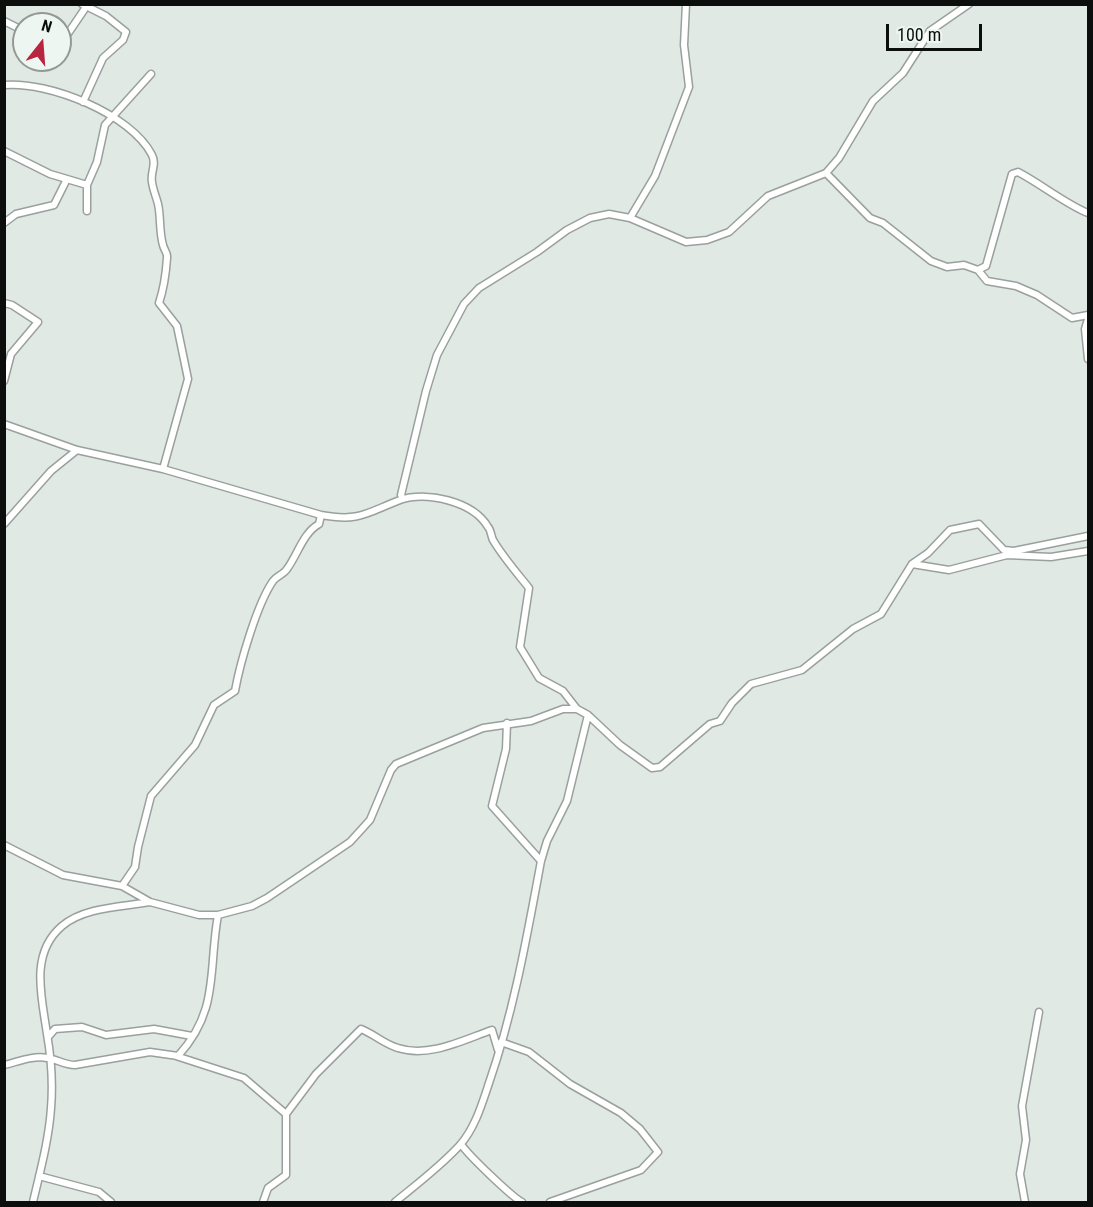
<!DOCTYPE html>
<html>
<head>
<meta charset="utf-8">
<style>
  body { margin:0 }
  #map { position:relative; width:1093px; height:1207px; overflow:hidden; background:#e1e9e5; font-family:"Roboto Condensed",sans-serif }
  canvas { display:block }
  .frame { position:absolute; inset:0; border:6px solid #0c0e0d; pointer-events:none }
  .north { position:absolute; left:12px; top:12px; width:60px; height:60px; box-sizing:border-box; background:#eef6f2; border:2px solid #949996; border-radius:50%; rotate:17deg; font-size:16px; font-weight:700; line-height:24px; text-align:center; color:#0c0e0d }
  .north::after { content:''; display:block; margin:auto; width:21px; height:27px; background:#b7253f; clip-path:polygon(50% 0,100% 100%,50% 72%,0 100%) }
  .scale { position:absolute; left:886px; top:24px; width:96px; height:27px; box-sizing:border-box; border:3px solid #0c0e0d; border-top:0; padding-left:8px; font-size:18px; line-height:21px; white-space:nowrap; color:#0c0e0d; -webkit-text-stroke:4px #eef6f2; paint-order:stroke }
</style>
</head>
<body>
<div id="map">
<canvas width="1093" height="1207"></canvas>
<div class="frame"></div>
<div class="north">N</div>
<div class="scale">100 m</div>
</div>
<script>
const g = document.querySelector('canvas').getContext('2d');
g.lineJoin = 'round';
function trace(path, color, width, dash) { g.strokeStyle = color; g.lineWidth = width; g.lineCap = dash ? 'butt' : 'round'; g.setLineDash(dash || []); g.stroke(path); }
const street = new Path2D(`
  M82 4 106 16 126 32 123 40 103 58 83 102
  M4 21 24 31
  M60 37 67 35 86 7
  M4 85C49 81 131 114 152 155 157 165 150 172 152 182 153 190 156 196 158 204 161 217 159 232 163 245 164 250 168 253 167 258 166 273 164 288 159 303L177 326 188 379 163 469
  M4 151 50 174 87 185
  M826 173 870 218 883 223 931 261 947 267 964 265 978 270 986 266 1012 174 1018 172C1041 184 1067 205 1088 213
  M87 211V185L97 162 105 125 151 74
  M630 218 655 176 689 87 684 45 686 4
  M4 223 16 214 54 205 67 179
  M978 270 987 281 1016 286 1037 295 1072 318 1088 315
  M4 303 12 305 38 322 11 354 4 381
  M1088 319 1085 329 1088 359
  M4 424 77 450
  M403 499 401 495 426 391 437 355 464 304 479 288 537 252 567 230 590 218 609 214 630 218 686 242 707 240 729 232 768 196 826 173 839 158 873 101 903 73 930 31 969 4
  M4 524 51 471 77 450 163 469 321 515C360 522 366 513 400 500 426 491 473 501 488 527 491 530 491 536 493 540 503 557 517 573 529 588L520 647 539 678 563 691 577 709 588 715 620 745 652 768 660 767 710 724 720 721 732 703 751 684 802 670 853 629 881 614 912 564 928 553 950 530 979 524 1004 550 1014 551 1088 536
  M912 564 949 570 1007 555 1051 557 1088 551
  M507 723 506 749 492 806 541 861
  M4 845 63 875 122 886 150 902 199 915H218L252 906 267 898 350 842 370 820 391 770 396 764 483 728 531 721 563 709H577
  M122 886 135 867 138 847 151 796 195 745 214 705 235 691C240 663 257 604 273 581 277 576 284 574 287 569 298 554 303 533 319 524L321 515
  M48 1037 55 1029 82 1027 106 1035 154 1029 192 1036
  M501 1042 529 1052 570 1084 621 1113 640 1129 658 1152 641 1170 550 1202
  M176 1056 244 1078 286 1114
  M4 1065C17 1062 34 1055 47 1058 57 1059 64 1065 75 1065L150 1052 178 1056C220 1010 208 970 218 915
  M461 1144C467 1154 513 1198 522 1202
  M39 1176 99 1192 111 1202
  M33 1202C40 1172 49 1139 51 1108 53 1084 51 1057 47 1034 42 998 29 954 62 926 84 907 122 907 150 902
  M263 1202 268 1188 286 1175V1114L316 1074 361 1029C374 1034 384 1044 398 1048 429 1058 463 1040 492 1030L498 1050
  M395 1202C417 1184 441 1166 460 1145 475 1128 482 1104 489 1083 514 1011 527 936 541 861L547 841 567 801 588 715
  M1025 1202 1020 1174 1026 1140 1022 1106 1039 1012`);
trace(street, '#99a09d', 9);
trace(street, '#fff', 6);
</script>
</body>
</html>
